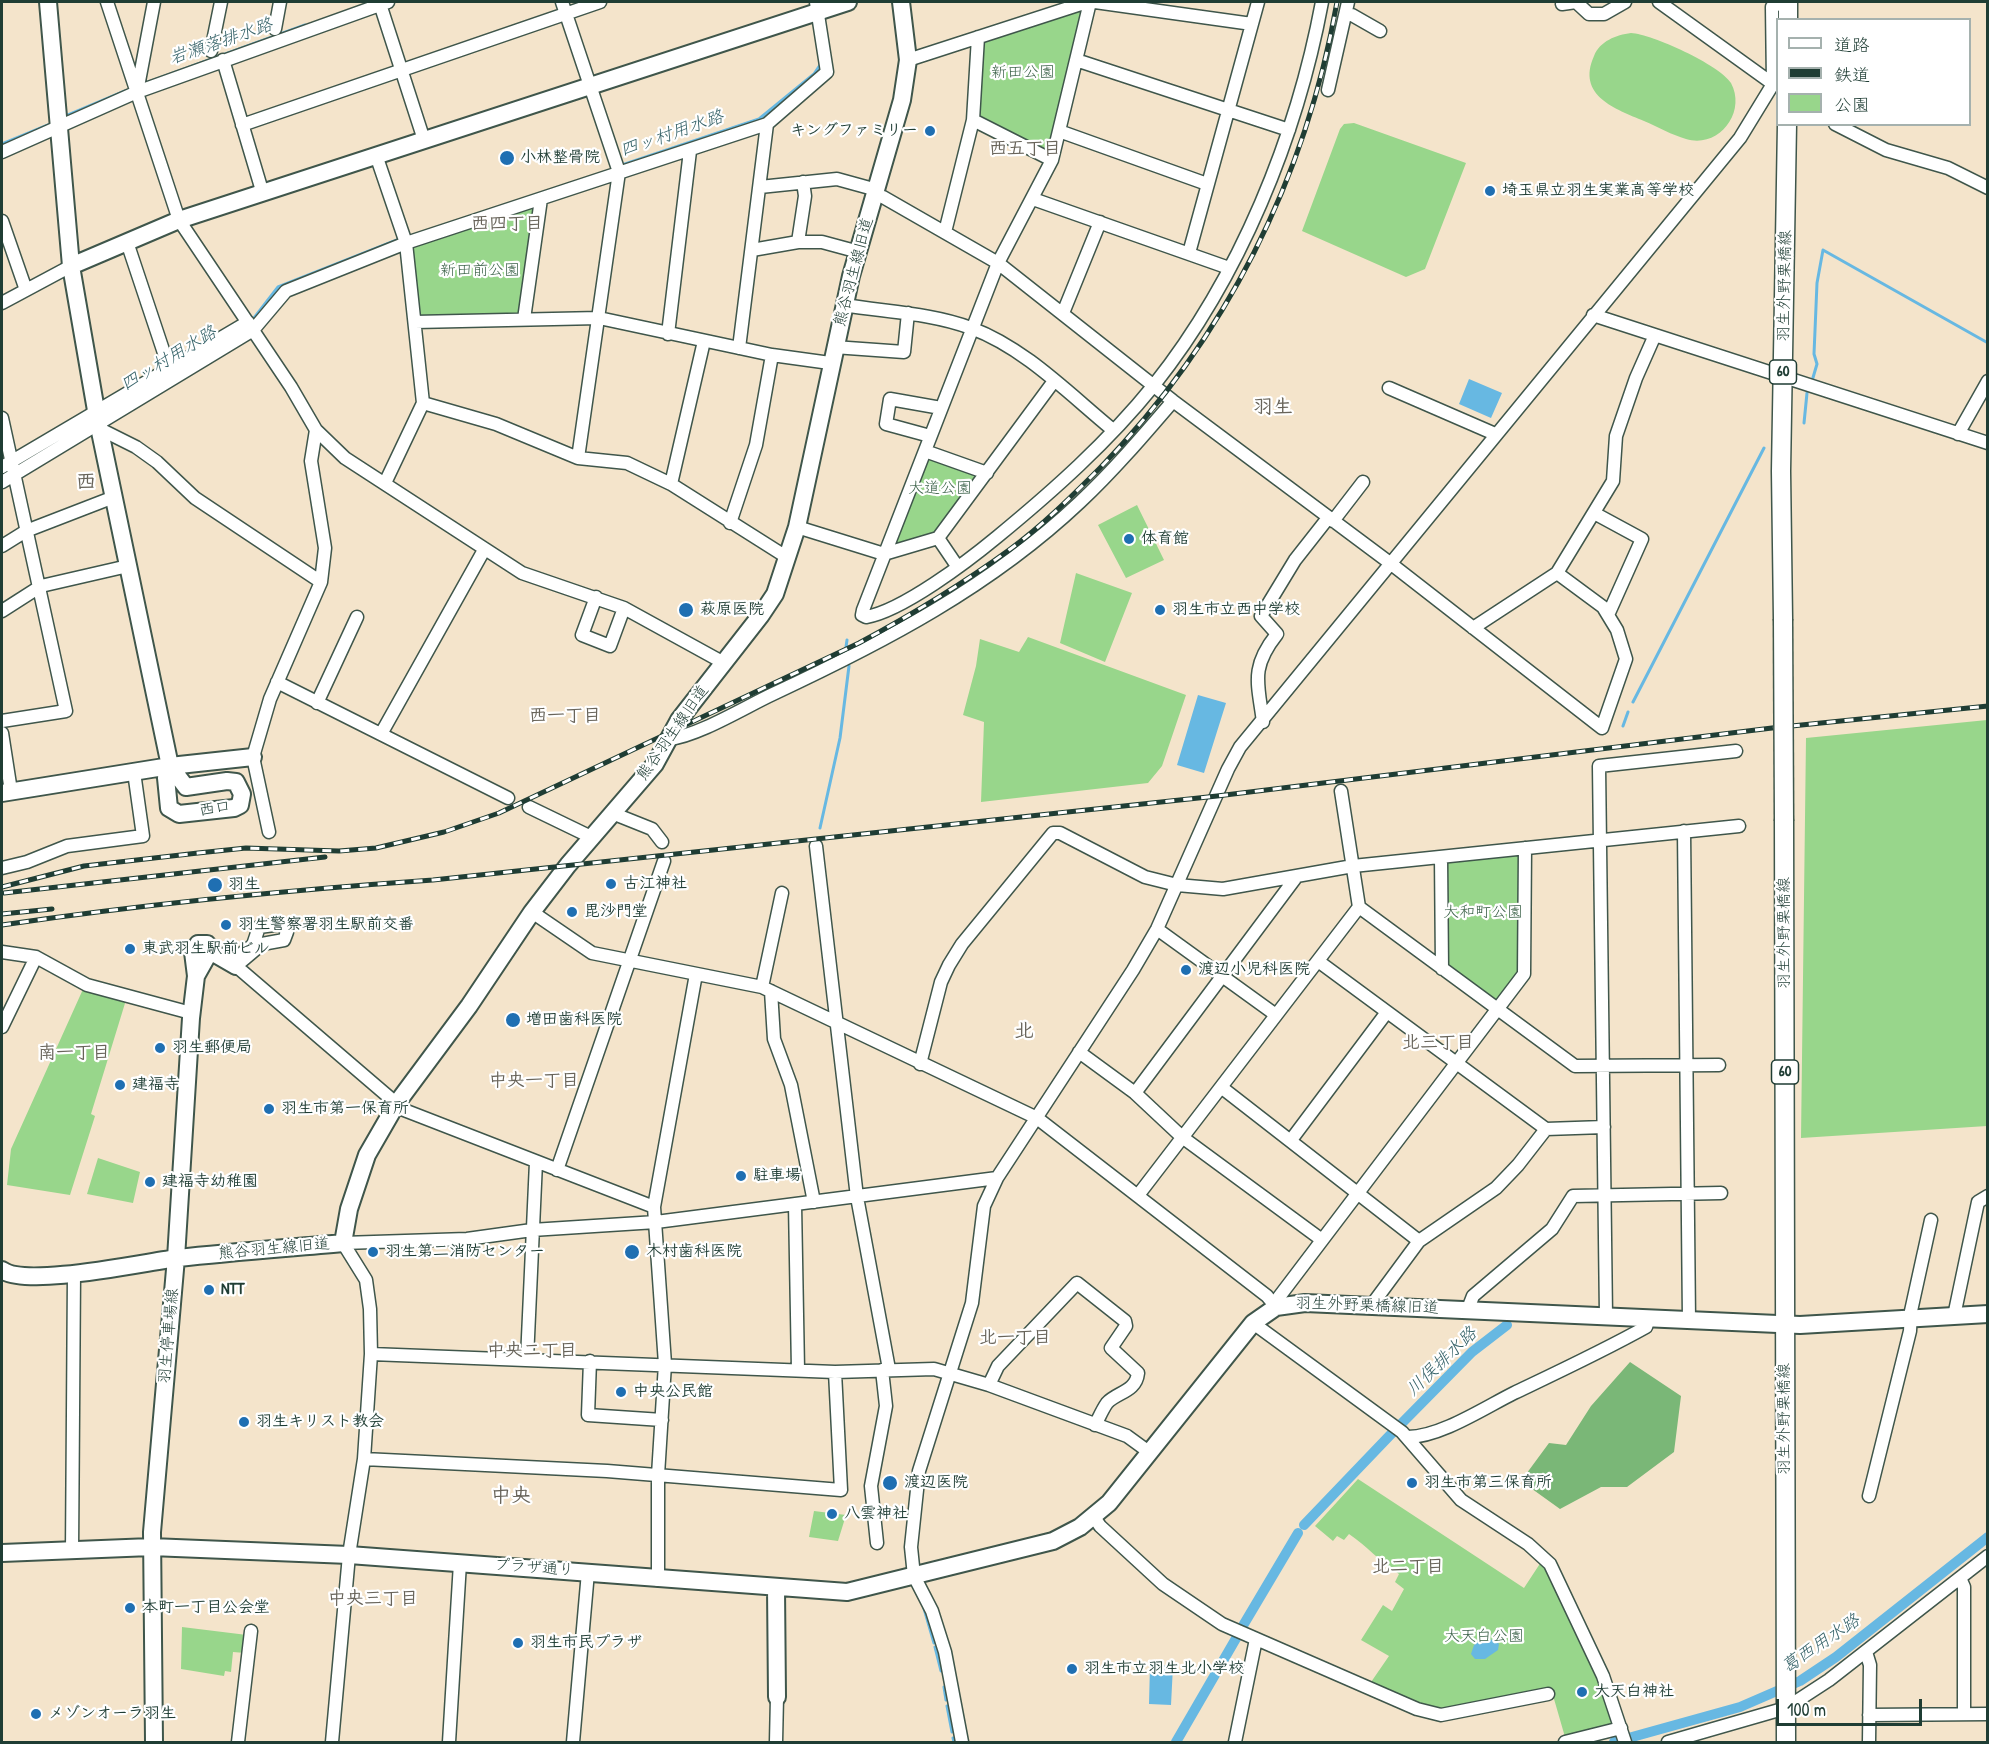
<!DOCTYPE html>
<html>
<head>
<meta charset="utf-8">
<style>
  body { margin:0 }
  #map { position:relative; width:1989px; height:1744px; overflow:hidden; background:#f4e4cb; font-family:"Patrick Hand","Klee One",sans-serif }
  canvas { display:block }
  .frame { position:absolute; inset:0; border:3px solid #1f3d34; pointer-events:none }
  .legend { position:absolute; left:1776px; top:18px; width:195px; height:108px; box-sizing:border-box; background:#fff; border:2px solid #a5b1ae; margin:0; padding:8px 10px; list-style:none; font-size:18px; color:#1f3d34 }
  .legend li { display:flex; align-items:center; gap:12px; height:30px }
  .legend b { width:30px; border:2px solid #a5b1ae }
  .scale { position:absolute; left:1776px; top:1699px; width:146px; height:27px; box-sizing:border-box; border:3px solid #1f3d34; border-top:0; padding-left:8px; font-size:18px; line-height:21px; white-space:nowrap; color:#1f3d34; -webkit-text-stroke:4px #fff; paint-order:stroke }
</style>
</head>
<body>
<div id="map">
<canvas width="1989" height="1744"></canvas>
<div class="frame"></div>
<ul class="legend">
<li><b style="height:8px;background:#fff"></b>道路</li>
<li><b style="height:8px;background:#1f3d34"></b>鉄道</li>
<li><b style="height:16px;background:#98d68b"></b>公園</li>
</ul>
<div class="scale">100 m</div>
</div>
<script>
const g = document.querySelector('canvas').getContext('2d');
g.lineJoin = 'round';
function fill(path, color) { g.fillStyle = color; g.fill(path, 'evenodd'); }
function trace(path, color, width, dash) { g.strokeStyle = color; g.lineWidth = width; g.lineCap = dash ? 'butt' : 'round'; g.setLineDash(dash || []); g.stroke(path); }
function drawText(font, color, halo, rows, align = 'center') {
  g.font = font + ' "Patrick Hand","Klee One",sans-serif'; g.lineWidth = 4.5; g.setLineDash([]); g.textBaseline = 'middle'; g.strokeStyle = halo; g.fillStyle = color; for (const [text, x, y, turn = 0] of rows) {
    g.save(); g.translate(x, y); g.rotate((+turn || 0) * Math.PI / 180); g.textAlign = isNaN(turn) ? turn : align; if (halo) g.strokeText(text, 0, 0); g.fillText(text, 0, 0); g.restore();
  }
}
fill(new Path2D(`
  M1084 7 1049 154 976 118 981 40Z
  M1631 33C1652 34 1720 65 1731 83 1747 113 1718 149 1686 139 1672 135 1658 127 1644 121 1616 109 1576 96 1594 56 1600 41 1616 35 1631 33Z
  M1354 123 1466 163 1425 269 1406 277 1302 231 1340 129 1344 124Z
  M541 199 524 319 415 322 406 243Z
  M927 456 981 475 936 536 889 548Z
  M1137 505 1164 560 1126 578 1098 525Z
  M1076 573 1132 593 1105 662 1060 643Z
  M1028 637 1186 695 1162 766 1148 783 981 802 984 722 963 715 976 666 980 639 1019 652Z
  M1987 720V1126L1801 1138 1806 738Z
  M1522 850 1521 971 1501 999 1495 1000 1445 967 1444 859Z
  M84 987 126 1000 91 1114 95 1116 70 1195 7 1185 11 1149Z
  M98 1158 140 1172 133 1203 87 1194Z
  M1358 1479 1524 1588 1543 1559 1598 1676 1615 1722 1613 1726 1565 1737 1552 1692 1433 1712 1369 1685 1389 1656 1361 1640 1383 1605 1392 1611 1404 1589 1395 1582 1399 1574C1379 1561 1367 1546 1349 1534L1344 1540 1337 1536 1333 1541 1315 1526Z
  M814 1511 846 1515 838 1541 809 1537Z
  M182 1627 247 1635 245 1653 233 1652 231 1672 225 1671 224 1676 181 1669Z`), '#98d68b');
fill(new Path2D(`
  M1630 1362 1681 1396 1674 1452 1627 1487H1601L1560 1509 1521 1481 1549 1443 1566 1445 1591 1406Z`), '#7ab777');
fill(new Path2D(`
  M1469 379 1502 393 1491 418 1459 404Z
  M1198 695 1226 703 1204 773 1177 765Z
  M1481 1639 1495 1640 1499 1644 1498 1650 1485 1659H1475L1471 1654 1474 1645Z
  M1150 1665 1173 1666 1171 1705 1149 1704Z`), '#67b8e2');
trace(new Path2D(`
  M143 84 305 25
  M68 115 125 91
  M2 144 48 125
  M622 165 759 119 814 74 820 65
  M254 318 278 287 402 238
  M1812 381 1817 364 1814 354 1817 283 1823 250 1988 343
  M1804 423 1807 393
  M846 647 847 640
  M1633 702 1764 448
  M1623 726 1628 712
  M820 828 840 738 849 666
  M923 1605 934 1643
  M935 1647 941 1671
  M944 1687 946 1700
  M947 1706 952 1732
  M953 1738 954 1742`), '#67b8e2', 3);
trace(new Path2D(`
  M1401 1424 1472 1352 1507 1325
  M1304 1525 1394 1431
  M1241 1629 1298 1533
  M1176 1742 1238 1635
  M1614 1742 1740 1707 1800 1681 1836 1657 1988 1537`), '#67b8e2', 10);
const street = new Path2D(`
  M107 2 179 220 291 387 316 430 345 458 522 573 624 608 724 663
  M562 2 619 172 578 458
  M1090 2 1052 160 998 263 863 610 862 615 866 617C902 611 968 561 997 537 1053 491 1108 442 1154 385 1240 277 1297 136 1322 2
  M1095 2 1252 24
  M1576 2 1589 14H1604L1625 2
  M1659 2 1773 84
  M380 4 424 140
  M1562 4 1576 2
  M1346 15H1352L1380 31
  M275 29 280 2
  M211 51 221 2
  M223 60 263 194
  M908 60 1087 2
  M1076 60 1289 130
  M1328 90 1348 2
  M137 92 154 2
  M973 120 1052 160
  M1835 124 1886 150 1948 168 1988 188
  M242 125 600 2
  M1059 131 1207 184
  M2 152 137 92 388 2
  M376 155 406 243 423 403 385 483
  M760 187 837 179 877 190
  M876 195 883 197 998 263 1173 401 1390 563 1602 728 1626 659 1617 630 1603 607 1557 573
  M1033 199 1229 268
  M2 221 26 290
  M945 232 973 120 978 37
  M127 242 169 368
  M798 242 805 196 803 182
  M752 250 798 242H822L859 252
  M1189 253 1258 2
  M2 303 71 266
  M844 305C886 312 931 313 971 328 1025 348 1069 394 1113 430
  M1063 313 1100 222
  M1593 315 1988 443
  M524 319 541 199
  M415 322 599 318 772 355 830 363
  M668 334 690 151
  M834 347 904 352 908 313
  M739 348 767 124
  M1389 388 1495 434
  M423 403 496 424 578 458 627 463 671 484 788 558
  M2 418 66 711 2 721
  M100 429 136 447 157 462 195 498 321 582
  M1958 434 1988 381
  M930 436 886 424 890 399 941 408
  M925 451 987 473
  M2 467 248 322
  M2 482 253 330 286 291 406 243 767 124 827 72 816 2
  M671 484 704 341
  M1594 513 1642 539 1608 615
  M1333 521 1363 482
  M730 523 756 445 772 355
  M797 527 884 554 938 538 1054 381
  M938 538 957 566
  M2 546 26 531 114 497
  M596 597 582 635 610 646 624 608
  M2 611 41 586 128 566
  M1473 628 1557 573 1613 481 1616 436 1636 378 1655 335
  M277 682 508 798
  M317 703 357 617
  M1263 722C1258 683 1250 668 1277 634L1261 616 1295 560 1328 518
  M2 733 11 791
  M381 734 484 550
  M669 739C698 736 745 707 773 694 884 642 990 587 1080 502 1113 471 1143 436 1173 401
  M1341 791 1359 907 1575 1066 1719 1065
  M529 807 591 837
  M612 813 652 829 662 842
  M1684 831 1689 1319
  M269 832 253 757 270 699 321 582 325 548 311 461 316 430
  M816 846 857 1197 889 1369
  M1441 857 1442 969
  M2 868 27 862 67 846 143 836 134 772
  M532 912 592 953 762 987 1037 1118 1267 1296 1276 1307
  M1157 929 1276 1015
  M2 952 36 957 87 985 191 1013
  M1318 961 1546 1129
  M230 962 253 945 259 927 282 924 287 932 284 940 262 944 236 966 404 1110 654 1207
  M762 987 782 893
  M771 991 774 1039 791 1085 814 1202
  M2 1027 36 957
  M1079 1052 1135 1093 1182 1137 1322 1240
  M920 1064 941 982 949 965 962 944 1053 833H1060L1145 877 1177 885 1223 889 1353 866 1739 826
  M1221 1087 1419 1241
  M1135 1093 1297 876
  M1291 1140 1387 1012
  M557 1170 664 861
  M1139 1194 1359 907
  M795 1204 798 1370
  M1371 1306 1419 1241 1496 1188 1518 1165 1546 1129 1604 1127
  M1276 1307 1279 1297 1524 974 1525 848
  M1468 1309 1473 1296 1552 1229 1573 1196 1721 1193
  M1606 1315 1599 766 1736 751
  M1954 1316 1978 1202 1988 1196
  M1253 1323 1402 1432 1461 1500 1528 1544 1550 1564 1603 1676 1625 1742
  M371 1354 835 1372 934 1369 989 1385 1127 1436 1149 1452
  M527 1359 536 1162
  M590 1361 588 1415 662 1420
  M989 1385 998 1366 1077 1283 1125 1321 1126 1326 1111 1348 1138 1373C1136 1392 1117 1392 1107 1403 1102 1410 1099 1418 1095 1425
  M1408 1437C1440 1437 1484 1408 1514 1393 1558 1372 1603 1351 1646 1327L1649 1318
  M364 1459 607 1471 841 1490 835 1372
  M1869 1496 1910 1331 1911 1311 1931 1220
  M1094 1517 1100 1526 1163 1584 1222 1624 1417 1709 1441 1715 1548 1694
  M877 1543 871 1486 886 1406 882 1370
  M72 1552 74 1273
  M1960 1578 1964 1587V1714
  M658 1580V1475L665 1364 654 1207 696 974
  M1866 1652 1870 1665 1869 1742
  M1869 1715 1988 1714
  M238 1742 251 1631
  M332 1742 349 1555 364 1459 371 1354 370 1309 366 1280 343 1243 467 1239 532 1230 656 1222 997 1178
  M449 1742 460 1563
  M573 1742 588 1572
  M776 1742 777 1697
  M962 1742 945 1652 932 1611 914 1576 911 1547 919 1471 972 1303 984 1206 997 1178 1133 970 1157 929 1228 769 1240 747 1740 138 1773 84 1772 7 1783 2
  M1235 1742 1256 1639
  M1565 1742 1621 1728
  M1668 1742 1786 1708 1829 1680 1988 1556`);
const secondary = new Path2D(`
  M48 2 71 266 98 422 170 766 166 778 169 808 179 814 234 808 240 805 242 794 236 782 227 781 186 787 170 766
  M71 266 179 220 848 2
  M2 793 170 766 253 757
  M210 951 236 966
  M2 1270C26 1288 145 1262 178 1258 233 1252 288 1248 343 1243L349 1209 367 1155 397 1103 469 1006 532 912 568 865 655 764 679 720 761 615 775 594 797 527 851 276 902 100 908 60 901 2
  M2 1553 151 1547 349 1555 847 1592 1053 1541 1080 1527 1109 1503 1253 1323 1276 1307 1305 1303 1800 1325 1988 1314
  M776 1588 777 1697
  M154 1742 152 1532 176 1258 191 1018 196 976 193 952 198 944H207L210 951 196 976`);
const primary = new Path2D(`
  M1788 20V2
  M1783 619 1781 471 1787 124
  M1784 821 1786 1742`);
trace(street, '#3f564b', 15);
trace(secondary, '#3f564b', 20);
trace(primary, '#3f564b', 21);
trace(street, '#fff', 12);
trace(secondary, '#fff', 16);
trace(primary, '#fff', 18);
const rail = new Path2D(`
  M2 887 84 866 198 853 246 848 339 851 376 848 444 832 499 813 859 643C911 615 961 585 1009 550 1042 526 1071 497 1100 468 1225 339 1306 179 1337 2
  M4 893 325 857
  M2 914 52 909
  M2 925C145 904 288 890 433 880L1217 796 1772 728 1988 706`);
trace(rail, '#1f3d34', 5);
trace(rail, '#fff', 3, [9]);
const primaryBridge = new Path2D(`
  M1783 619 1784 821`);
trace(primaryBridge, '#3f564b', 21, []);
trace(primaryBridge, '#fff', 18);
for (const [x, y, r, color] of [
  [930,131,6,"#1f6fb2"],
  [507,158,8,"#1f6fb2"],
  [1490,191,6,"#1f6fb2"],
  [1129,539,6,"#1f6fb2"],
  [686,610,8,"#1f6fb2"],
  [1160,610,6,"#1f6fb2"],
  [611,884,6,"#1f6fb2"],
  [215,885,8,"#1f6fb2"],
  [572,912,6,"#1f6fb2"],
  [226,925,6,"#1f6fb2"],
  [130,949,6,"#1f6fb2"],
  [1186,970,6,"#1f6fb2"],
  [513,1020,8,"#1f6fb2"],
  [160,1048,6,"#1f6fb2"],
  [120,1085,6,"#1f6fb2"],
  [269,1109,6,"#1f6fb2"],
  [741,1176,6,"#1f6fb2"],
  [150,1182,6,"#1f6fb2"],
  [373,1252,6,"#1f6fb2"],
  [632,1252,8,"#1f6fb2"],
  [209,1290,6,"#1f6fb2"],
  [621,1392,6,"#1f6fb2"],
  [244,1422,6,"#1f6fb2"],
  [890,1483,8,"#1f6fb2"],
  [1412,1483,6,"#1f6fb2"],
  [832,1514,6,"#1f6fb2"],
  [130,1608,6,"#1f6fb2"],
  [518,1643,6,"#1f6fb2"],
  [1072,1669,6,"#1f6fb2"],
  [1582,1692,6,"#1f6fb2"],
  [36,1714,6,"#1f6fb2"]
]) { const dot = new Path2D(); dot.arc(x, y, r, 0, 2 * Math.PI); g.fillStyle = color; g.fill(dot); trace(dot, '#fff', 2); }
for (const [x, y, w] of [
  [1783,372,27],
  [1785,1072,27]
]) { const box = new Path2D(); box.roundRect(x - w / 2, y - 12, w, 24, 4.5); g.fillStyle = '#fff'; g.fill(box); trace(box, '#1f3d34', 1.5); }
drawText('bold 15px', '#1f3d34', null, [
  ["60",1783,372],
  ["60",1785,1072]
]);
drawText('16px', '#3d634a', '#fff', [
  ["新田公園",1023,73],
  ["新田前公園",480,271],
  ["大道公園",940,489],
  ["大和町公園",1483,913],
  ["大天白公園",1484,1637]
]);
drawText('bold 16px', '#1f3d34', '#fff', [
  ["キングファミリー",918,131,"right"],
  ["小林整骨院",520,158],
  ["埼玉県立羽生実業高等学校",1502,191],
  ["体育館",1141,539],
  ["萩原医院",700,610],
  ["羽生市立西中学校",1172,610],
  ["古江神社",623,884],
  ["羽生",228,885],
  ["毘沙門堂",584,912],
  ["羽生警察署羽生駅前交番",238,925],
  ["東武羽生駅前ビル",142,949],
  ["渡辺小児科医院",1198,970],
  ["増田歯科医院",526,1020],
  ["羽生郵便局",172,1048],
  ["建福寺",132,1085],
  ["羽生市第一保育所",281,1109],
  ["駐車場",753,1176],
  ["建福寺幼稚園",162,1182],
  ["羽生第二消防センター",385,1252],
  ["木村歯科医院",646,1252],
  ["NTT",221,1290],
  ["中央公民館",633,1392],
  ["羽生キリスト教会",256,1422],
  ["渡辺医院",904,1483],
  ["羽生市第三保育所",1424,1483],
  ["八雲神社",844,1514],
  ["本町一丁目公会堂",142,1608],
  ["羽生市民プラザ",530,1643],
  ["羽生市立羽生北小学校",1084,1669],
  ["大天白神社",1594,1692],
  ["メゾンオーラ羽生",48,1714]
], 'left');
drawText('16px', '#1f3d34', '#fff', [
  ["熊谷羽生線旧道",854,272,-75],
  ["羽生外野栗橋線",1785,286,-89],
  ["熊谷羽生線旧道",673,733,-55],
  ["西口",215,809,-8],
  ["羽生外野栗橋線",1785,933,-90],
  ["熊谷羽生線旧道",274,1249,-5],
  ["羽生外野栗橋線旧道",1367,1306,2],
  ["羽生停車場線",169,1336,-85],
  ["羽生外野栗橋線",1785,1419,-90],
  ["プラザ通り",534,1568,4]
]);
drawText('italic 18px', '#356268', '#fff', [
  ["岩瀬落排水路",221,42,-19],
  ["四ッ村用水路",672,134,-19],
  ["四ッ村用水路",169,359,-31],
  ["川俣排水路",1442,1362,-44],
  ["葛西用水路",1821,1644,-34]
]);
drawText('bold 18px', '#68645a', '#fff', [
  ["西五丁目",1025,149],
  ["西四丁目",507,224],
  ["西一丁目",565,716],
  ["北三丁目",1438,1043],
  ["南一丁目",74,1053],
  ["中央一丁目",534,1081],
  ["北一丁目",1015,1338],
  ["中央二丁目",532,1351],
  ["北二丁目",1408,1567],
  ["中央三丁目",373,1599]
]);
drawText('bold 20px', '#68645a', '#fff', [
  ["羽生",1273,408],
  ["西",86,483],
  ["北",1024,1032],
  ["中央",511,1497]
]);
</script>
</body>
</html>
